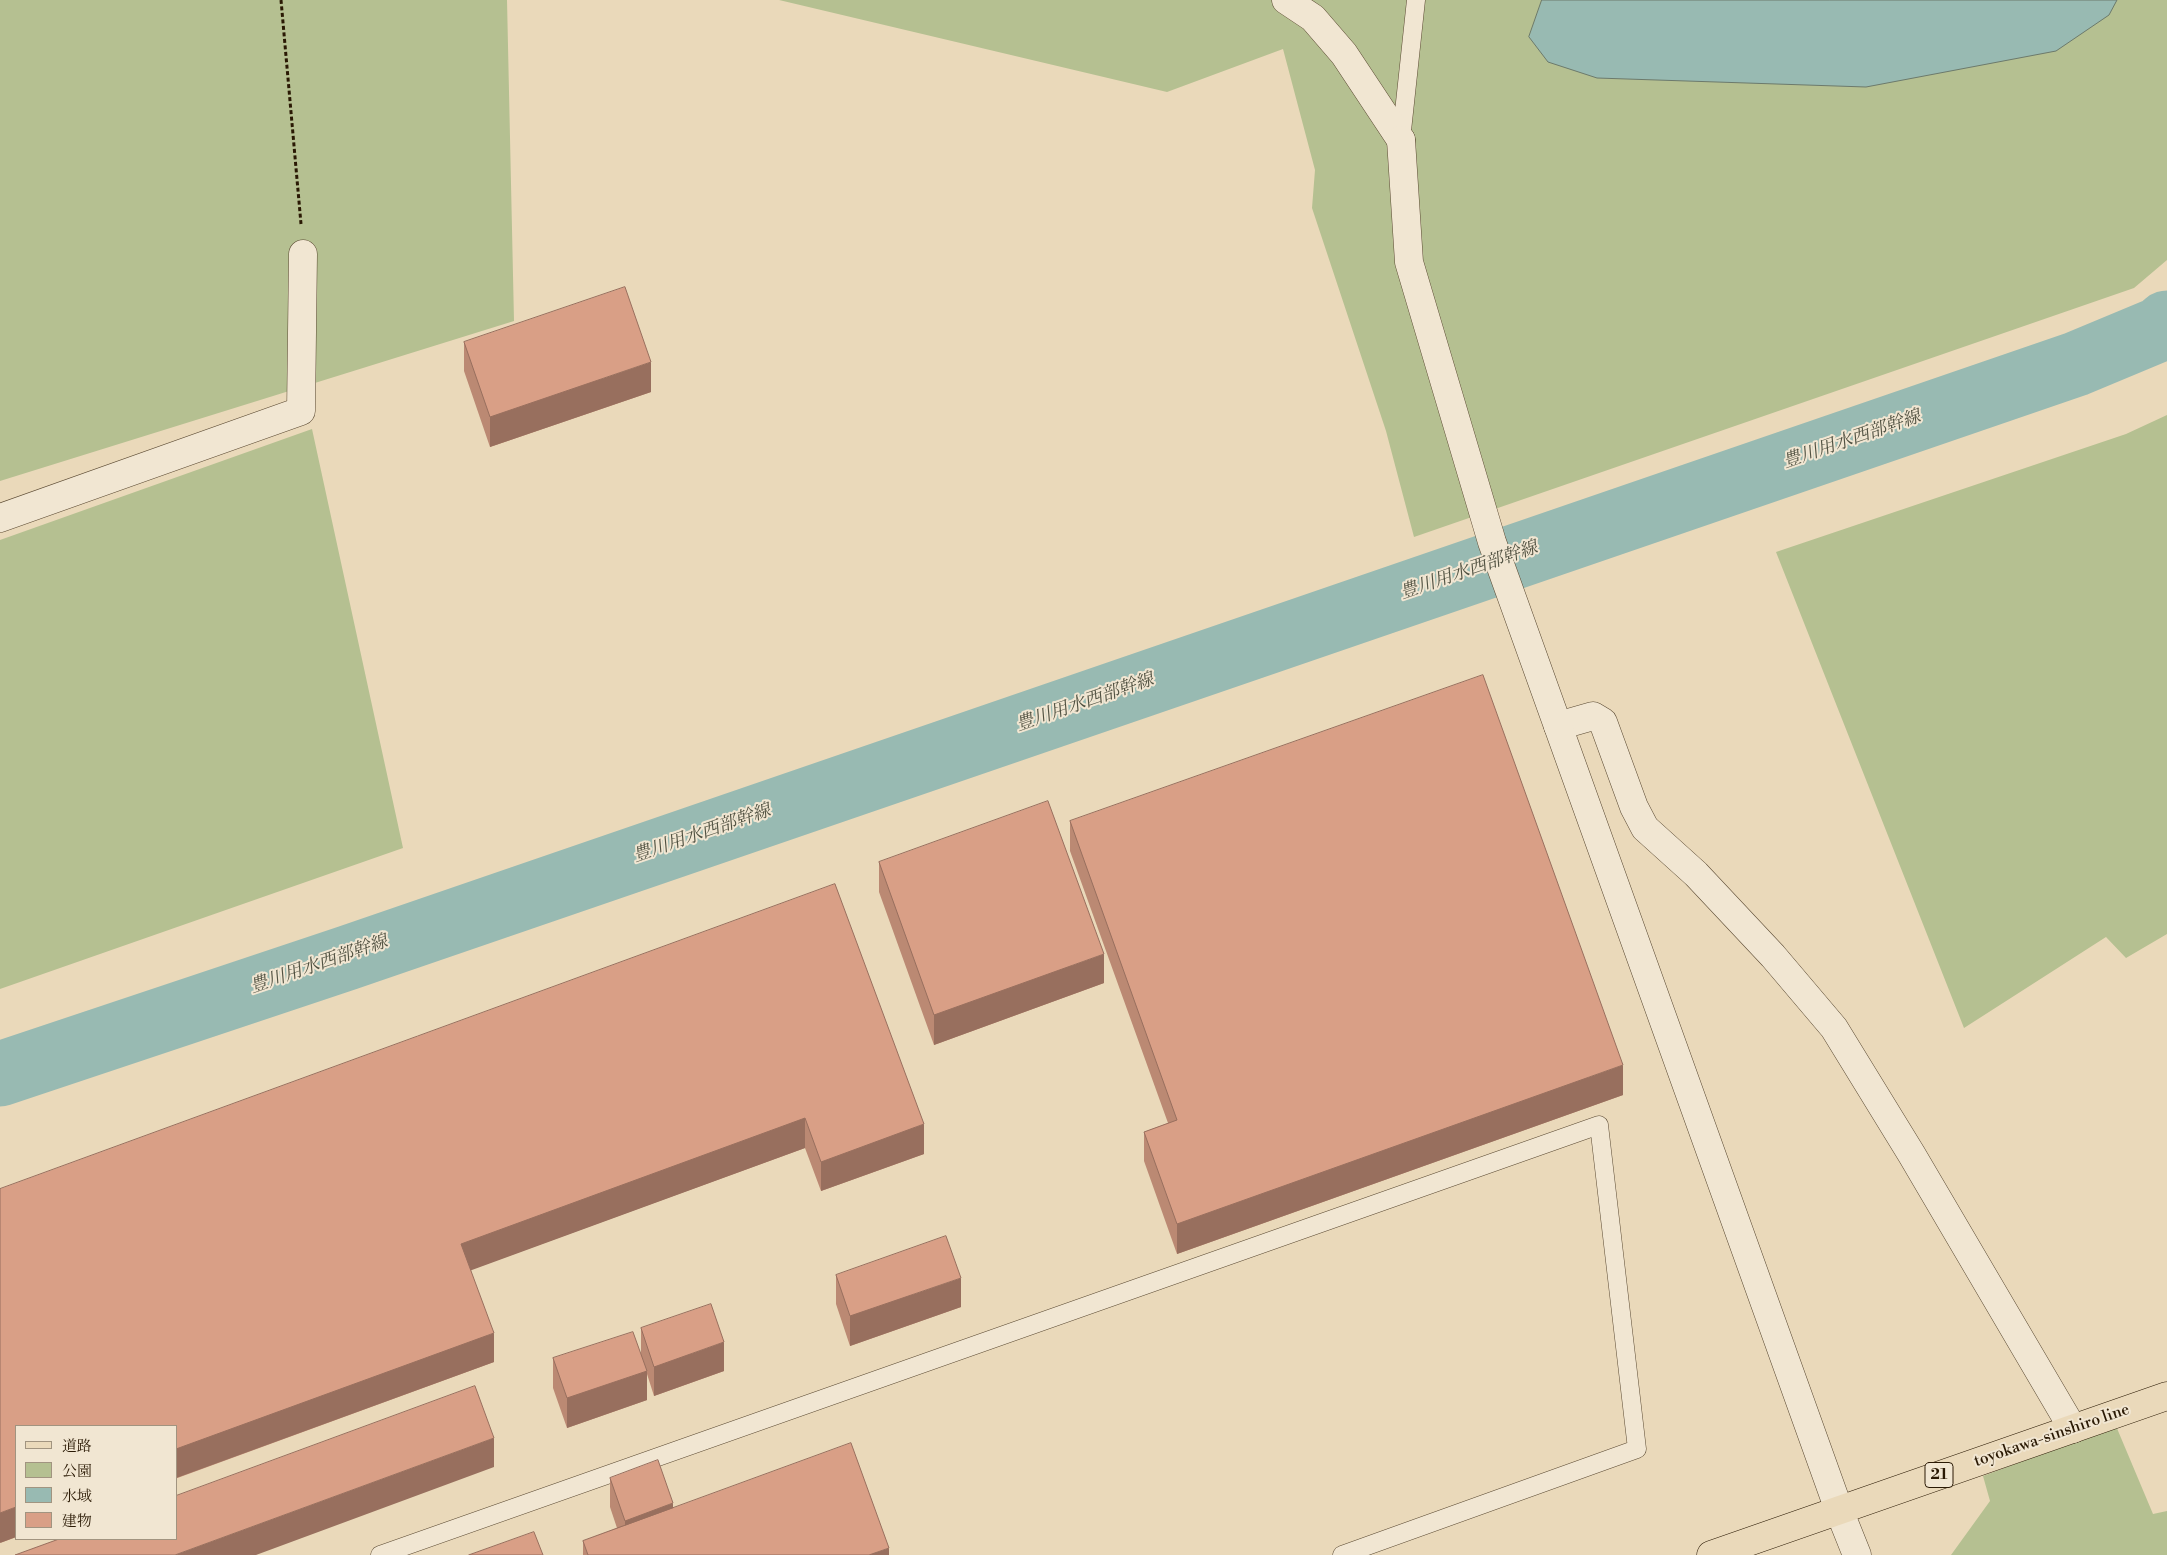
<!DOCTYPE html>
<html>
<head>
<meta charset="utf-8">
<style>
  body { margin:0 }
  #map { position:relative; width:2167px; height:1555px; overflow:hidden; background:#ead9ba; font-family:"Libre Bodoni","Noto Serif JP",serif }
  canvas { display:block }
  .legend { position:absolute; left:15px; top:1425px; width:162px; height:115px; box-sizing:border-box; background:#f1e6d2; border:1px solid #a19480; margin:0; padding:6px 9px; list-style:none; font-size:15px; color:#2a1904 }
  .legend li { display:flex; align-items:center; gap:10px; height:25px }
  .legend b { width:25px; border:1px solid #a19480 }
</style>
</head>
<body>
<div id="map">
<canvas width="2167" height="1555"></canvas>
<ul class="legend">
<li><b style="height:6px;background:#ead9ba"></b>道路</li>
<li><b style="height:14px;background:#b5c091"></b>公園</li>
<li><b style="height:14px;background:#98bab2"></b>水域</li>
<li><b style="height:14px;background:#d99f86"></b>建物</li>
</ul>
</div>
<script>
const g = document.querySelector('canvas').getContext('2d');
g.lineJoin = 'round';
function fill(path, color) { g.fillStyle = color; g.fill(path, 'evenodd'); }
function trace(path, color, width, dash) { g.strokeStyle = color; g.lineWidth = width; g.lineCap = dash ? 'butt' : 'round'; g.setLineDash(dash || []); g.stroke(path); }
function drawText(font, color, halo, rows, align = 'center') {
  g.font = font + ' "Libre Bodoni","Noto Serif JP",serif'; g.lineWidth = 4; g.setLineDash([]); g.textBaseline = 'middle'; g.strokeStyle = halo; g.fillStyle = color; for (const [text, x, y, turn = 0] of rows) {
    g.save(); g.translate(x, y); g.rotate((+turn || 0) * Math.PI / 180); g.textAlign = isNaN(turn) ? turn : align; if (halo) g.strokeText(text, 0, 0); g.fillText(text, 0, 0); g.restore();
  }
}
fill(new Path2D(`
  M0 0H507L514 321 0 481Z
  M779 0H2167V260L2134 288 1414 537 1386 431 1312 208 1315 170 1283 49 1167 92Z
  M2167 415V934L2126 958 2106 937 1964 1028 1776 552 2126 434Z
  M312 429 403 848 0 989V540Z
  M2116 1426 2153 1514 2167 1511V1555H1951L1990 1501 1983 1476Z`), '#b5c091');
const water = new Path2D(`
  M1542 0H2117L2109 15 2056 51 1866 87 1597 78 1548 62 1529 37Z`);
fill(water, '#98bab2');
trace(water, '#6c7a6c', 1);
trace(new Path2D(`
  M0 1074 347 958 2076 364 2160 329 2167 323`), '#98bab2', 65);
const service = new Path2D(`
  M1401 140 1416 0
  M380 1555 1599 1125 1637 1449 1342 1555`);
const minor = new Path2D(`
  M1286 0 1313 18 1344 54 1401 140
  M0 518 301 411 303 254
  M1558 726 1593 716 1603 722 1634 807 1645 828 1696 874 1773 956 1834 1028 1912 1155 2073 1429
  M1839 1510 1857 1555`);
const tertiary = new Path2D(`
  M1401 140 1409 262 1492 542 1839 1510`);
const primary = new Path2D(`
  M1711 1555 2167 1396`);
trace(service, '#5a4932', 19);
trace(minor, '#5a4932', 29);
trace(tertiary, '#5a4932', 29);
trace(primary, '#2a1904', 29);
trace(new Path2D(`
  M281 0 301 224`), '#2a1904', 3, [4, 2.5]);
trace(service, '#f1e6d2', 18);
trace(minor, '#f1e6d2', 28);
trace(tertiary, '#f1e6d2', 28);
trace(primary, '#ead9ba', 28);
fill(new Path2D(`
  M464 342 651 392 490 447 464 371Z
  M1070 821 1623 1095 1177 1254 1144 1161V1132L1168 1123 1070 851Z
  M879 862 1104 983 934 1045 879 892Z
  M835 884 924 1154 821 1191 805 1148 470 1270 494 1362 0 1543Z
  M836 1275 961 1307 850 1346 836 1304Z
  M641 1328 724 1371 654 1396 647 1374V1400L567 1428 553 1388V1358L641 1355Z
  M610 1478 673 1508 889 1555H583V1541L617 1528 610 1507Z`), '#bb8973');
fill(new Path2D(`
  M651 362V392L490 447V417Z
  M1104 954V983L934 1045V1015Z
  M1623 1065V1095L1177 1254V1224Z
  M805 1118V1148L461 1274V1244Z
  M924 1124V1154L821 1191V1162Z
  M961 1278V1307L850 1346V1316Z
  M494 1333V1362L176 1478V1449Z
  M724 1342V1371L654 1396V1367Z
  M647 1371V1400L567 1428V1398Z
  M494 1438V1467L256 1555H175Z
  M673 1503V1533L625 1550V1521Z
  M16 1507V1537L0 1543V1513Z
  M889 1548V1555H869Z`), '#986f5e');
const building = new Path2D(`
  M625 287 651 362 490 417 464 342Z
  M1483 675 1623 1065 1177 1224 1144 1132 1177 1120 1070 821Z
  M1048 801 1104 954 934 1015 879 862Z
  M835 884 924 1124 821 1162 805 1118 461 1244 494 1333 176 1449V1426H16V1507L0 1513V1189Z
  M946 1236 961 1278 850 1316 836 1275Z
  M711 1304 724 1342 654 1367 641 1328Z
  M633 1332 647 1371 567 1398 553 1358Z
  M475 1386 494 1438 175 1555H15L59 1539H176V1496Z
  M851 1443 889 1548 869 1555H588L583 1541Z
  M658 1460 673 1503 625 1521 610 1478Z
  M534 1532 543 1555H469Z`);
fill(building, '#d99f86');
trace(building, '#986f5e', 1);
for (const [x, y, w] of [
  [1939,1475,28]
]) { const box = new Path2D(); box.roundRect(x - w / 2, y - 12.5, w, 25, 4); g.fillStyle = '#f1e6d2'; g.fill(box); trace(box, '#2a1904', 1); }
drawText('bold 15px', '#2a1904', null, [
  ["21",1939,1475]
]);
drawText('16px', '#2a1904', '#f1e6d2', [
  ["toyokawa-sinshiro line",2052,1436,-19]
]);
drawText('italic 18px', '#505141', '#f1e6d2', [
  ["豊川用水西部幹線",1852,440,-19],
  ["豊川用水西部幹線",1469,571,-19],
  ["豊川用水西部幹線",1085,703,-19],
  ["豊川用水西部幹線",702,834,-19],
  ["豊川用水西部幹線",319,965,-19]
]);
</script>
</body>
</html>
